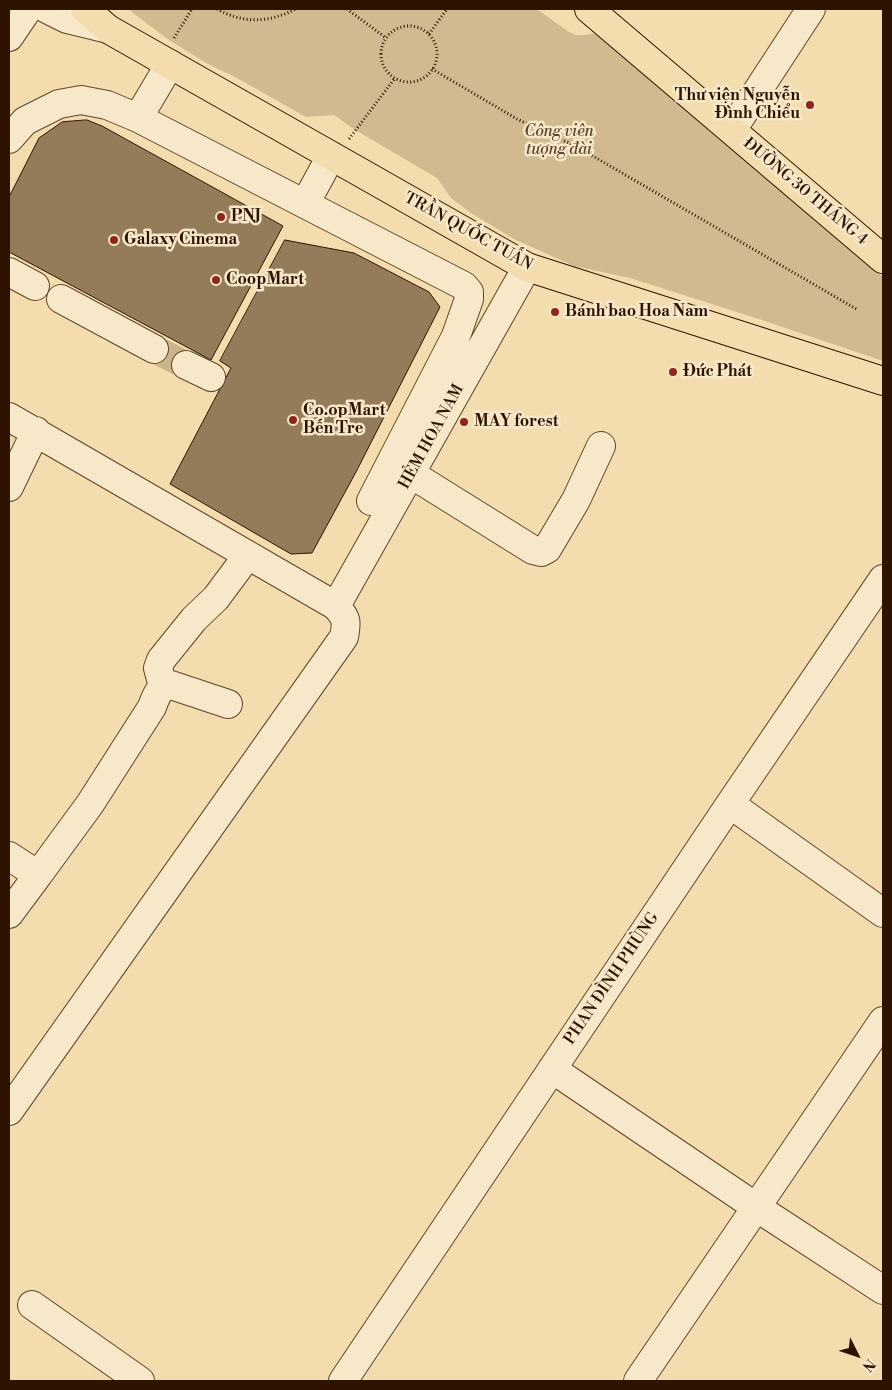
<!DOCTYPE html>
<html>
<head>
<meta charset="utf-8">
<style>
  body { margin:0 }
  #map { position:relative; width:892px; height:1390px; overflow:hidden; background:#f3dcad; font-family:"Libre Bodoni",serif }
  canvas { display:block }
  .frame { position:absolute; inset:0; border:10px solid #2e1400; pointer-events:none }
  .north { position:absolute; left:832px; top:1330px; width:50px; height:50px; -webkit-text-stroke:4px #f7e8ca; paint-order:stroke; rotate:131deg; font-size:14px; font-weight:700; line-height:20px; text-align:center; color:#2e1400 }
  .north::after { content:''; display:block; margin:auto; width:18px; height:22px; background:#2e1400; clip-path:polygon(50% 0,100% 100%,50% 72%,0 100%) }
</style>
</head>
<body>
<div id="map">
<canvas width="892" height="1390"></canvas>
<div class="frame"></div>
<div class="north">N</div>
</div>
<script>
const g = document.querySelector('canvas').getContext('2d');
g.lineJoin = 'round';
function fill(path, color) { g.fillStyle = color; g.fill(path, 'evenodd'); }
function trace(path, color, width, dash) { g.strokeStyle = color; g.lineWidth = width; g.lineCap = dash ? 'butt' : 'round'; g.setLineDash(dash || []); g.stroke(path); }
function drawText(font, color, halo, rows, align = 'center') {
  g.font = font + ' "Libre Bodoni",serif'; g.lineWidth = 5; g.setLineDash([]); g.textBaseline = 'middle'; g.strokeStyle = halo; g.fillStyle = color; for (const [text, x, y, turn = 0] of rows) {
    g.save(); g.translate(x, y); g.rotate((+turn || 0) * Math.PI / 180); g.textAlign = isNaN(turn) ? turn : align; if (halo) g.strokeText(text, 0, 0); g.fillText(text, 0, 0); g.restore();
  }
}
fill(new Path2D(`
  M130 9H536C547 15 566 32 576 35 582 36 590 34 596 33L852 248 883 277V361L759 319 630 278 574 266 514 239 471 213 451 198 437 178 352 128 334 115 306 117 237 78 206 63 169 40 133 13Z`), '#d2ba90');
const building = new Path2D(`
  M87 120 102 126 283 226 211 360 9 252V197L39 138 62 122Z
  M285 240 354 253 429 292 440 307 356 472 312 553 291 554 170 484 231 368 220 361Z`);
fill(building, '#947c5a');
trace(building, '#2e1400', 1);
trace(new Path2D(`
  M154 349 186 365`), '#ccb48a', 28, [28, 14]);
const minor = new Path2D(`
  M47 9 67 19 108 29
  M9 37 28 9
  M138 118 170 64
  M732 130 811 9
  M9 139 25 121 59 104 81 100 107 105 138 118 464 286 469 292V299L456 336 371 501
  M305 204 331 156
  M9 272 35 286
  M61 299 154 349
  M186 365 211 377
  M9 417 336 606C347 619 347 621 344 637L9 1111
  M411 474 533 550 541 552 547 549 576 500 601 446
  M9 487 36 431
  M336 606 527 267
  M163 687 158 668 161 660 194 619 216 598 248 555
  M730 804 883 913
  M9 856 38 875 90 804 152 707C156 696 159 687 171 685L228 704
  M9 914 38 875
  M552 1069 756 1207 883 1290
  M32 1305 140 1381
  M343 1381 730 804 883 579
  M638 1381 883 1021`);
const major = new Path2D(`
  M85 9 108 29 527 267 883 381
  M589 9 883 259`);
trace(minor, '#5f462b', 30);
trace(major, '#2e1400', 30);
trace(new Path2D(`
  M217 9C244 24 268 23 296 9
  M347 9 386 38
  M381 54a28 28 0 1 1 56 0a28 28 0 1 1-56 0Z
  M429 34 447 9
  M174 38 192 9
  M432 69 517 119 579 148 858 310
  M349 139 395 78`), '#2e1400', 3, [1, 2.5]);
trace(minor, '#f7e8ca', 28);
trace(major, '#f3dcad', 28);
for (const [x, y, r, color] of [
  [810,105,5,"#8f2418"],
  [221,217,5,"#8f2418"],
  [114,240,5,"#8f2418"],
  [216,280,5,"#8f2418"],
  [555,312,5,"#8f2418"],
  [673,372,5,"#8f2418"],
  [293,420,5,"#8f2418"],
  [464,422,5,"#8f2418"]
]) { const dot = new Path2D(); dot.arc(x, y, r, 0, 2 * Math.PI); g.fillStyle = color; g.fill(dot); trace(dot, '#f7e8ca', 2); }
drawText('bold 16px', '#2e1400', '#f7e8ca', [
  ["Thư viện Nguyễn",800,96,"right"],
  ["Đình Chiểu",800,114,"right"],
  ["PNJ",231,217],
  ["Galaxy Cinema",124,240],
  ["CoopMart",226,280],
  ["Bánh bao Hoa Nam",565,312],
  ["Đức Phát",683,372],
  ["Co.opMart",303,411],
  ["Bến Tre",303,429],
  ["MAY forest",474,422]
], 'left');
drawText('italic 16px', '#5f462b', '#f7e8ca', [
  ["Công viên",559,132],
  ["tượng đài",559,150]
]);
drawText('16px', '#2e1400', '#f7e8ca', [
  ["ĐƯỜNG 30 THÁNG 4",805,192,40],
  ["TRẦN QUỐC TUẤN",468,232,29],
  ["HẺM HOA NAM",432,437,-61],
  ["PHAN ĐÌNH PHÙNG",612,979,-56]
]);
</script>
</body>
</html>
